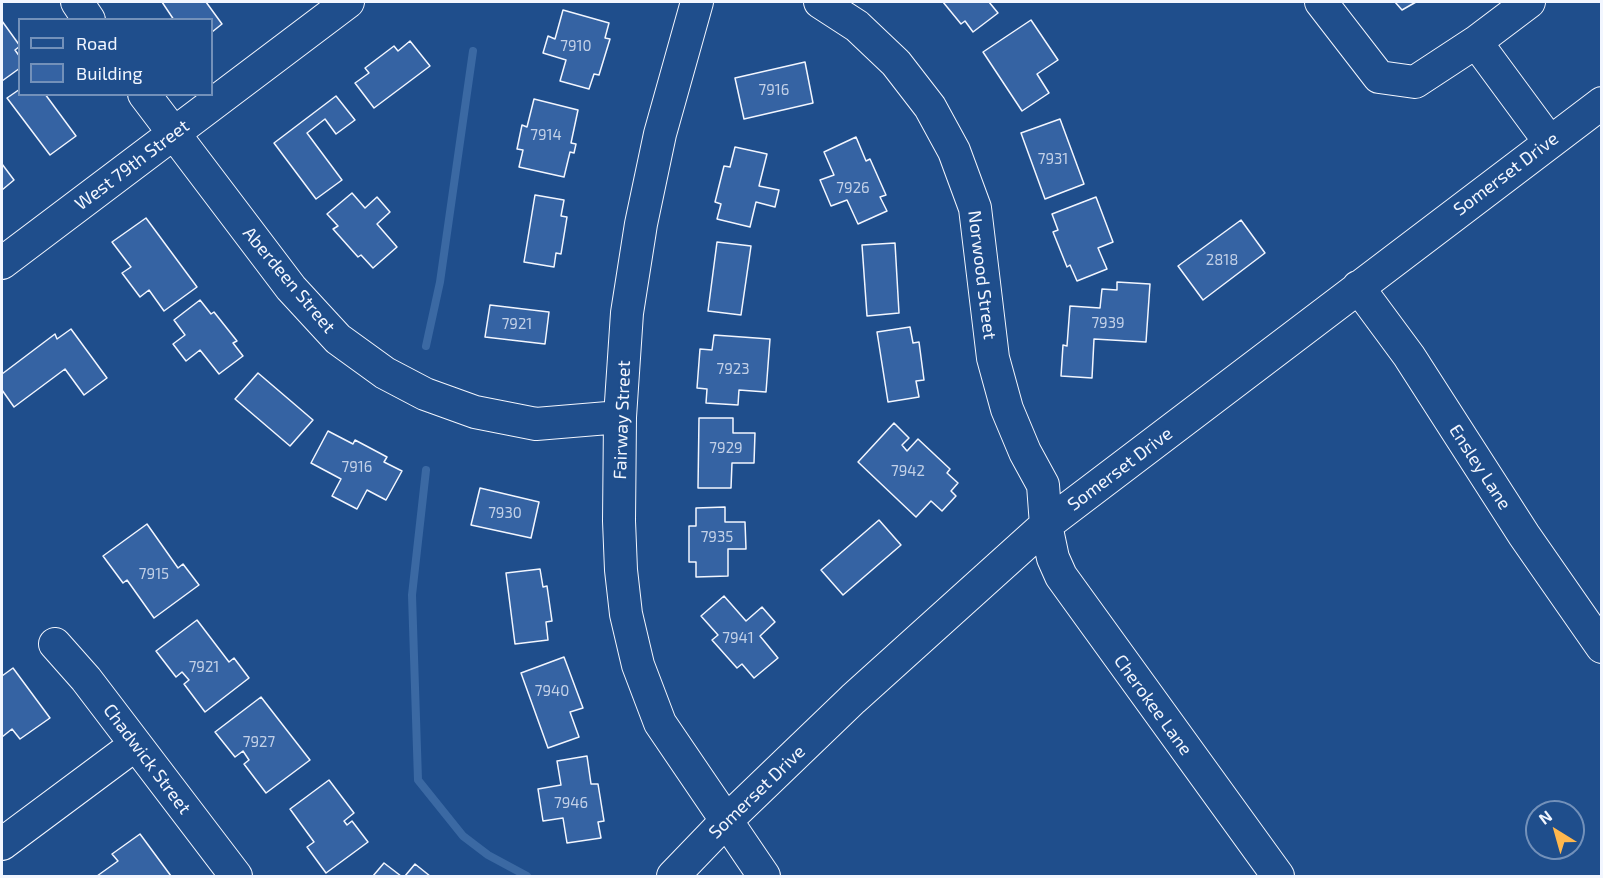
<!DOCTYPE html>
<html>
<head>
<meta charset="utf-8">
<style>
  body { margin:0 }
  #map { position:relative; width:1603px; height:878px; overflow:hidden; background:#1f4e8c; font-family:"Exo 2",sans-serif }
  canvas { display:block }
  .frame { position:absolute; inset:0; border:3px solid #f2f6ff; pointer-events:none }
  .legend { position:absolute; left:18px; top:18px; width:195px; height:78px; box-sizing:border-box; background:#1f4e8c; border:2px solid #7391ba; margin:0; padding:8px 10px; list-style:none; font-size:18px; color:#f2f6ff }
  .legend li { display:flex; align-items:center; gap:12px; height:30px }
  .legend b { width:30px; border:2px solid #7391ba }
  .north { position:absolute; left:1525px; top:800px; width:60px; height:60px; box-sizing:border-box; background:#1f4e8c; border:2px solid #7391ba; border-radius:50%; rotate:323deg; font-size:16px; font-weight:700; line-height:24px; text-align:center; color:#f2f6ff }
  .north::after { content:''; display:block; margin:auto; width:21px; height:27px; background:#ffb74d; clip-path:polygon(50% 0,100% 100%,50% 72%,0 100%) }
</style>
</head>
<body>
<div id="map">
<canvas width="1603" height="878"></canvas>
<div class="frame"></div>
<ul class="legend">
<li><b style="height:8px;background:#1f4e8c"></b>Road</li>
<li><b style="height:16px;background:#3563a3"></b>Building</li>
</ul>
<div class="north">N</div>
</div>
<script>
const g = document.querySelector('canvas').getContext('2d');
g.lineJoin = 'round';
function trace(path, color, width, dash) { g.strokeStyle = color; g.lineWidth = width; g.lineCap = dash ? 'butt' : 'round'; g.setLineDash(dash || []); g.stroke(path); }
function fill(path, color) { g.fillStyle = color; g.fill(path, 'evenodd'); }
function drawText(font, color, halo, rows, align = 'center') {
  g.font = font + ' "Exo 2",sans-serif'; g.lineWidth = 4.5; g.setLineDash([]); g.textBaseline = 'middle'; g.strokeStyle = halo; g.fillStyle = color; for (const [text, x, y, turn = 0] of rows) {
    g.save(); g.translate(x, y); g.rotate((+turn || 0) * Math.PI / 180); g.textAlign = isNaN(turn) ? turn : align; if (halo) g.strokeText(text, 0, 0); g.fillText(text, 0, 0); g.restore();
  }
}
trace(new Path2D(`
  M426 346 440 282 473 51
  M426 470 412 595 418 780 463 836 488 855 527 876`), '#3b69a3', 8);
const building = new Path2D(`
  M162 2H206L222 24 212 32V20H174Z
  M943 2H989L998 13 973 32 965 21 961 24Z
  M1395 2H1416L1402 10Z
  M563 10 609 23 605 38 610 39 599 75 594 74 589 89 560 81 566 60 543 53 548 36 555 39Z
  M1031 20 1058 60 1037 74 1049 93 1022 111 983 52Z
  M2 21 20 46 15 50 20 57V68L2 81Z
  M410 41 430 66 374 108 355 83 369 73 365 68 394 46 398 51Z
  M805 62 813 103 744 119 735 78Z
  M20 89V94H45L76 136 50 155 7 98Z
  M336 96 355 120 336 134 325 119 307 133 342 180 316 199 274 143Z
  M534 99 578 110 571 143 576 144 574 153 570 152 564 177 519 167 523 150 517 149 522 125 527 127Z
  M1060 119 1084 184 1045 199 1021 133Z
  M856 137 866 161 870 159 886 195 880 197 887 211 858 224 847 200 831 206 820 180 834 175 824 152Z
  M735 147 767 154 759 186 779 190 775 207 756 202 750 227 717 219 721 204 715 202 724 166 730 167Z
  M2 164 14 180 2 190Z
  M352 193 365 208 377 197 390 212 377 224 397 247 373 268 361 255 358 257 333 229 338 226 327 214Z
  M535 195 564 200 561 216 567 217 561 254 556 253 554 267 524 262Z
  M1096 197 1113 242 1098 248 1107 269 1077 281 1070 265 1067 267 1053 232 1058 230 1052 214Z
  M146 218 197 287 164 311 149 290 140 297 122 273 131 267 112 242Z
  M1241 220 1265 253 1203 300 1178 266Z
  M717 242 751 246 741 315 708 311Z
  M895 243 899 313 867 316 862 245Z
  M1117 282 1150 284 1146 342 1094 339 1092 378 1061 376 1063 345 1067 346 1070 306 1100 308 1102 289 1117 290Z
  M200 300 211 314 214 312 237 341 233 343 243 356 219 374 200 350 186 361 173 344 185 335 174 320Z
  M490 305 549 312 545 344 485 337Z
  M910 327 913 343 919 342 924 380 916 381 919 397 888 402 877 332Z
  M71 329 107 378 84 395 65 369 14 407 2 390V374L55 334 57 339Z
  M714 335 770 339 766 392 739 390 738 405 706 403 707 389 697 388 700 349 712 350Z
  M258 373 313 420 290 446 235 399Z
  M699 418H733V433H755L754 463H732L731 488H698Z
  M894 423 909 438 902 445 907 451 918 439 950 469 947 473 958 483 951 491 956 496 942 511 931 501 916 517 858 462Z
  M328 431 353 444 355 440 387 457 384 462 402 471 386 500 367 490 357 509 332 496 341 479 311 463Z
  M480 488 539 502 531 538 471 525Z
  M725 507V522H745L746 549H728V576L696 577V562H689V526H696V508Z
  M879 520 901 545 843 595 821 570Z
  M147 524 178 568 183 564 199 585 154 618 127 580 123 583 103 556Z
  M540 569 543 587 547 586 552 621 546 622 548 640 515 644 506 573Z
  M724 596 746 621 762 607 775 622 760 636 778 658 754 678 742 664 737 668 712 640 718 635 701 616Z
  M197 620 229 662 234 658 249 678 205 712 184 684 189 680 182 672 176 677 156 651Z
  M564 657 583 708 570 712 579 737 548 748 521 673Z
  M13 668 50 718 20 739 12 729 2 737V676Z
  M261 697 310 760 266 793 244 764 249 760 243 751 235 757 215 732Z
  M587 756 591 784H598L604 821 598 822 601 838 567 843 563 818 543 821 538 789 561 785 557 761Z
  M329 780 354 813 344 821 347 825 352 821 368 842 326 873 307 847 314 842 290 809Z
  M140 834 171 876H97L118 861 112 854Z
  M384 863 401 876H373Z
  M415 864 430 876H405Z`);
fill(building, '#3563a3');
trace(building, '#f2f6ff', 1.5);
const minor = new Path2D(`
  M77 2 89 20
  M697 2 660 134 641 224 627 313 620 417 619 521 621 570 626 614 638 665 660 723 764 876
  M820 2 857 26 896 63 930 107 954 151 975 208 993 358 1007 409 1025 452 1043 485 1046 525 1053 558 1061 576 1278 876
  M1321 2 1379 77 1415 82 1476 42 1549 141
  M1476 42 1529 2
  M144 94 291 288 338 339 385 373 425 394 475 412 536 424 620 417
  M2 263 348 2
  M1358 287 1409 356 1524 535 1602 647
  M55 644 86 679 236 876
  M2 844 135 745
  M673 876 726 821 853 699 1046 525 1602 103`);
trace(minor, '#f2f6ff', 34);
trace(minor, '#1f4e8c', 32);
drawText('15px', '#c3d1e8', null, [
  ["7910",576,46],
  ["7916",774,90],
  ["7914",546,135],
  ["7931",1053,159],
  ["7926",853,188],
  ["2818",1222,260],
  ["7939",1108,323],
  ["7921",517,324],
  ["7923",733,369],
  ["7929",726,448],
  ["7916",357,467],
  ["7942",908,471],
  ["7930",505,513],
  ["7935",717,537],
  ["7915",154,574],
  ["7941",738,638],
  ["7921",204,667],
  ["7940",552,691],
  ["7927",259,742],
  ["7946",571,803]
]);
drawText('18px', '#f2f6ff', '#1f4e8c', [
  ["West 79th Street",132,165,-37],
  ["Somerset Drive",1506,174,-37],
  ["Norwood Street",982,275,83],
  ["Aberdeen Street",289,280,50],
  ["Fairway Street",622,420,-88],
  ["Ensley Lane",1480,467,57],
  ["Somerset Drive",1120,469,-37],
  ["Cherokee Lane",1153,705,54],
  ["Chadwick Street",147,759,53],
  ["Somerset Drive",757,792,-44]
]);
</script>
</body>
</html>
